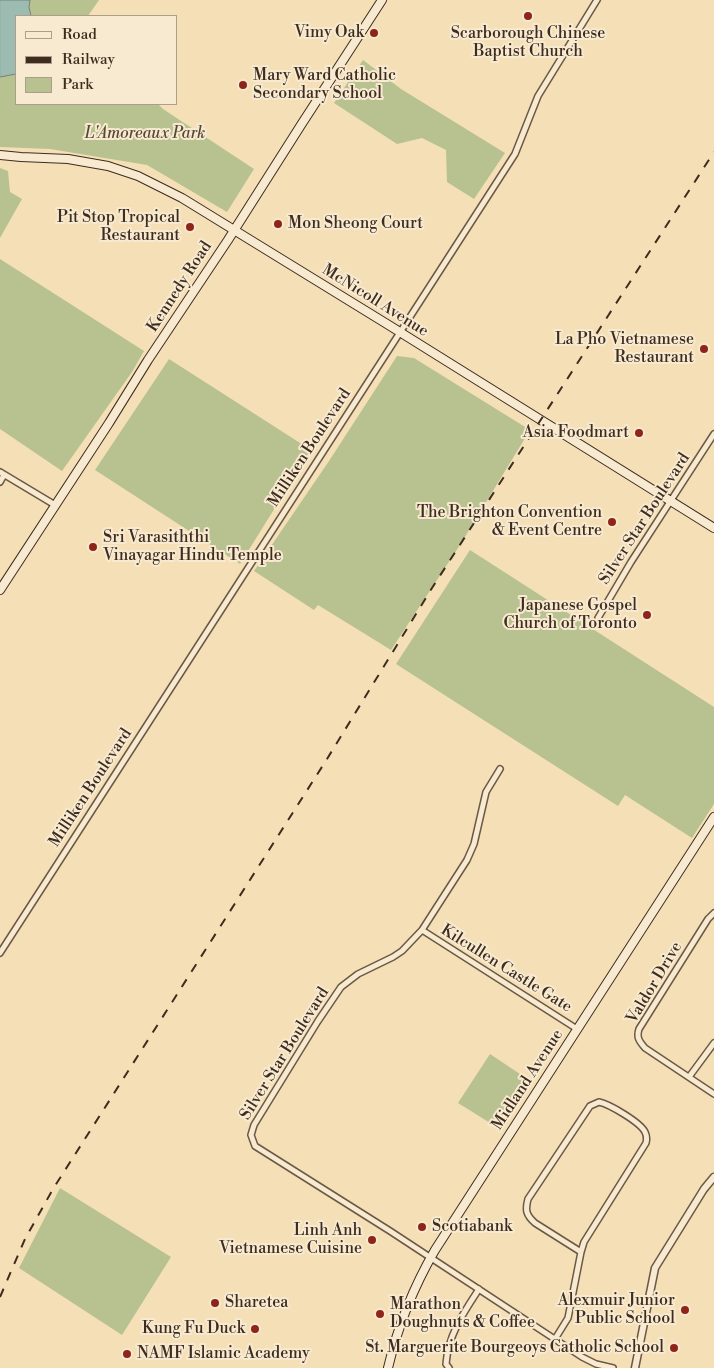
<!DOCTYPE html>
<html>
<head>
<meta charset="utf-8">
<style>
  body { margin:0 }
  #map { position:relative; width:714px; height:1368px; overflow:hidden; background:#f5dfb6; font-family:"Libre Bodoni",serif }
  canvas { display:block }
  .legend { position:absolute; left:15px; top:15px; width:162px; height:90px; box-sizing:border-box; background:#f8ead0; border:1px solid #ad9e89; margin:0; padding:6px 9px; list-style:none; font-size:15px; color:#3d2c1f }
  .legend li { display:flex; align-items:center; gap:10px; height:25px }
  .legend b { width:25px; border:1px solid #ad9e89 }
</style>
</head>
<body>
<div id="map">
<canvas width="714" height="1368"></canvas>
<ul class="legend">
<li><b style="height:6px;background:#f8ead0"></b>Road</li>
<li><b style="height:6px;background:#3d2c1f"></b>Railway</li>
<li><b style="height:14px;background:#b8c291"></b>Park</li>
</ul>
</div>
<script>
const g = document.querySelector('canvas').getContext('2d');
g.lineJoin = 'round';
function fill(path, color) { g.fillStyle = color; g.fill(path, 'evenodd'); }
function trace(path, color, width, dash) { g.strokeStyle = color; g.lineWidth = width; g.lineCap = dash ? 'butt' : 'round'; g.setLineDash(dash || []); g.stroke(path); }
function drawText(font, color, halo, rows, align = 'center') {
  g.font = font + ' "Libre Bodoni",serif'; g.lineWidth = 4; g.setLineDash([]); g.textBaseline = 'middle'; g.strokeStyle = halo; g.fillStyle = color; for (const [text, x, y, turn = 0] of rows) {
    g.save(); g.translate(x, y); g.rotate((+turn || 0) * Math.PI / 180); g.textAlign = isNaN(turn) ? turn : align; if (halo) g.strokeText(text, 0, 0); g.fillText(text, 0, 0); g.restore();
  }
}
fill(new Path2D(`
  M0 0H99L88 16H16V104H158L163 109 254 169 227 212 147 165 50 149 0 147Z
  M363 60 401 89 505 153 474 199 447 182 446 150 422 138 397 144 334 103Z
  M0 168 8 171 10 192 22 199 0 238Z
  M0 259 144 351 132 372 62 471 0 429Z
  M397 356 414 358 530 430 460 545 391 650 318 605 314 610 254 571 329 461Z
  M169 359 311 450 240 564 95 470Z
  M470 550 714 707V804L692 838 625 795 618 806 396 664Z
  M490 1054 526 1078 495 1126 458 1103Z
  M60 1188 171 1257 122 1335 19 1268Z`), '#b8c291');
const water = new Path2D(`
  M0 0H30L29 7 31 16H16V74L0 77Z`);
fill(water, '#9cbcb2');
trace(water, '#768277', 1);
const minor = new Path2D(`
  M0 472 55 505
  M0 482 4 475
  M598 618 631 562 714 434
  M500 769 486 792 474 844 467 860 422 930 402 951 393 957 358 974 341 987 318 1021 254 1125 251 1135 255 1146 390 1231 582 1357 596 1364 613 1368
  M714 913 708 919 639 1029C636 1038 640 1042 645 1048L714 1094
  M422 930 577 1029
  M0 953 515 154 538 96 597 0
  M689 1077 714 1043
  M555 1339 568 1318 581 1252 584 1242 646 1143C647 1139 647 1136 645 1132 640 1122 609 1104 599 1102L590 1106 528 1199C525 1210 526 1215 535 1223L581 1252
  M449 1368 446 1364C448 1335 464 1312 479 1289`);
const tertiary = new Path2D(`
  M635 1368 655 1268 704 1189 714 1177`);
const secondary = new Path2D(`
  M0 155 21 157 68 159 108 166 138 176 182 198 387 324 714 528
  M0 590 109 423 148 360 228 240 301 125 382 0
  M388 1368C398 1325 413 1288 435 1250L714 817`);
trace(minor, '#6b5945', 8);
trace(tertiary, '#6b5945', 9);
trace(secondary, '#3d2c1f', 10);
trace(minor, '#f8ead0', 5);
trace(tertiary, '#f8ead0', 6);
trace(secondary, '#f8ead0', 8);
trace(new Path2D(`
  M0 1297 25 1239 53 1189 327 759 432 588 714 152`), '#3d2c1f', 2, [9, 9]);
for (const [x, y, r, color] of [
  [528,16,5,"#8f2418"],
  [374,33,5,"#8f2418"],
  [243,85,5,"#8f2418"],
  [278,224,5,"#8f2418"],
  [190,227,5,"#8f2418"],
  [704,349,5,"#8f2418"],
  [639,433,5,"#8f2418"],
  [612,522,5,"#8f2418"],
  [93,547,5,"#8f2418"],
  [647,615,5,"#8f2418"],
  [422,1227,5,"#8f2418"],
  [372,1240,5,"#8f2418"],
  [215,1303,5,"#8f2418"],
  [685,1310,5,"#8f2418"],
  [380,1314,5,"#8f2418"],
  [255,1329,5,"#8f2418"],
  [674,1348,5,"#8f2418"],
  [127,1354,5,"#8f2418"]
]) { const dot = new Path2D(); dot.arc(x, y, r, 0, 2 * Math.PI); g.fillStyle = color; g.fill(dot); trace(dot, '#f8ead0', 2); }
drawText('16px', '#3d2c1f', '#f8ead0', [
  ["Vimy Oak",364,33],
  ["Scarborough Chinese",528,34,"center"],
  ["Baptist Church",528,52,"center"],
  ["Mary Ward Catholic",253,76,"left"],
  ["Secondary School",253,94,"left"],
  ["Pit Stop Tropical",180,218],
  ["Restaurant",180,236],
  ["Mon Sheong Court",288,224,"left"],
  ["La Pho Vietnamese",694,340],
  ["Restaurant",694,358],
  ["Asia Foodmart",629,433],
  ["The Brighton Convention",602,513],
  ["& Event Centre",602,531],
  ["Sri Varasiththi",103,538,"left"],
  ["Vinayagar Hindu Temple",103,556,"left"],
  ["Japanese Gospel",637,606],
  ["Church of Toronto",637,624],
  ["Scotiabank",432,1227,"left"],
  ["Linh Anh",362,1231],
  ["Vietnamese Cuisine",362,1249],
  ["Alexmuir Junior",675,1301],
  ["Public School",675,1319],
  ["Sharetea",225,1303,"left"],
  ["Marathon",390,1305,"left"],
  ["Doughnuts & Coffee",390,1323,"left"],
  ["Kung Fu Duck",245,1329],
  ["St. Marguerite Bourgeoys Catholic School",664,1348],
  ["NAMF Islamic Academy",137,1354,"left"]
], 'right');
drawText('italic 16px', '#564a36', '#f8ead0', [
  ["L'Amoreaux Park",145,134]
]);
drawText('16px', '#3d2c1f', '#f8ead0', [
  ["Kennedy Road",180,287,-57],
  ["McNicoll Avenue",375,301,32],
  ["Milliken Boulevard",310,448,-57],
  ["Silver Star Boulevard",645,519,-57],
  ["Milliken Boulevard",91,788,-57],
  ["Kilcullen Castle Gate",506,969,32],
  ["Valdor Drive",655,983,-59],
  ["Silver Star Boulevard",285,1054,-58],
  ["Midland Avenue",528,1080,-57]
]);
</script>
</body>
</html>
